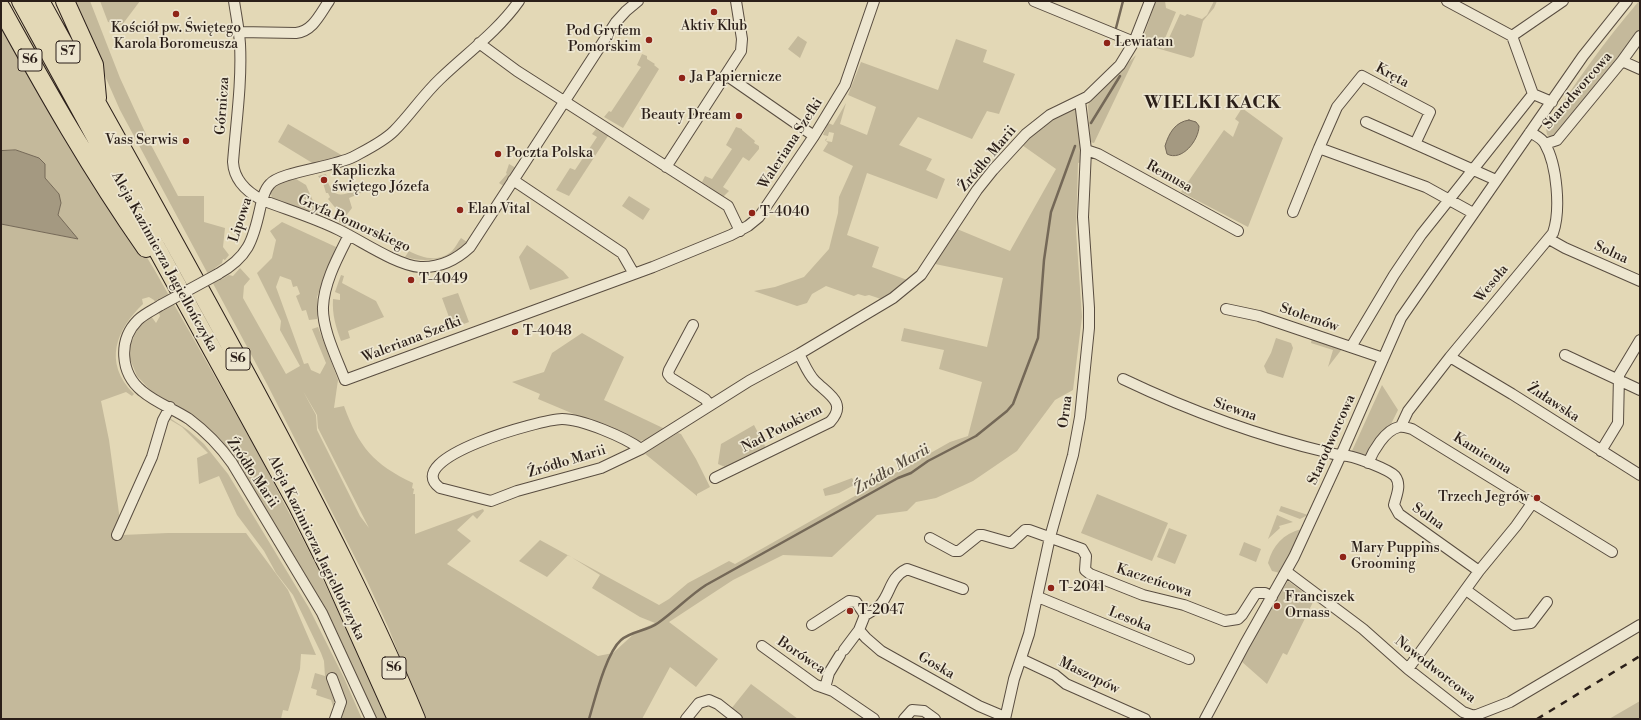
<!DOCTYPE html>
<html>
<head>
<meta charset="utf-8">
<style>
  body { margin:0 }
  #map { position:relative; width:1641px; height:720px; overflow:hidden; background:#e3d8b6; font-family:"Libre Bodoni",serif }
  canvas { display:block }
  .frame { position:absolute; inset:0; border:2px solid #2b1f19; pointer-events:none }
</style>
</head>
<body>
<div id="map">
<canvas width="1641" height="720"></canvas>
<div class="frame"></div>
</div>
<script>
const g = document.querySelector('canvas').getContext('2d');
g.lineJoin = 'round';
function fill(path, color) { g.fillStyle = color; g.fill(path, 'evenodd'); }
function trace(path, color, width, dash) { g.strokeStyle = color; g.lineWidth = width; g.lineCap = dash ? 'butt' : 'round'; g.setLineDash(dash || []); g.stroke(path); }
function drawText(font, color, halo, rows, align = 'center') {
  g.font = font + ' "Libre Bodoni",serif'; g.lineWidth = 3.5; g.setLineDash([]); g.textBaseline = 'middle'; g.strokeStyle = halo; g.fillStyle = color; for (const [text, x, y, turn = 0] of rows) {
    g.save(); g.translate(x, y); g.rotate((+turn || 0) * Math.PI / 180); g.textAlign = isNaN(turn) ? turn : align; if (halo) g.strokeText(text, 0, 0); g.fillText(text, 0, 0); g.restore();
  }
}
fill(new Path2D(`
  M2 1H7L40 54 118 197Z
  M72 1H90L120 78 150 143 178 196H204V222L225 228 223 247 229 255 225 260 223 259 222 263 215 268 222 279 229 275 233 276 240 268 250 279 244 286 243 298 286 374 300 366 280 330 281 321 257 273 272 258 276 240 270 231 282 222 336 247 317 297V319L309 320 306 310 302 311 296 296 300 294 297 286 293 287 291 280 280 276 276 287 304 364 308 363 311 370 320 374 326 363 312 329 318 327 338 380 334 408 344 406C359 447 373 464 413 483L412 488 414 489 413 494H415V534L483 509 484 511 477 519 473 515 457 530 471 541 447 564 598 656 613 653 637 631 655 623 640 617 592 588 600 575 568 555 547 577 519 561 540 540 659 605 669 599 688 583 729 561 735 564 950 442 968 436 982 382 939 369 944 350 901 341 904 328 987 347 1003 278 935 264 957 229 1010 251 1056 169 1022 145C1035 132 1056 111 1075 110L1079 115 1082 162 1078 163 1076 230 1082 317 1073 390 1055 400 1017 451 973 481 936 498 916 502 907 511 877 515 832 557 783 555 733 580 669 622 718 659 696 687 670 667 642 719H424L389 629 367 581 267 384 120 110ZM303 391 317 415 318 428 369 528 360 516 317 430 316 415Z
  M100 1H140L122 25 108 22Z
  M1156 1H1165L1166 8 1176 12 1161 48 1164 49 1180 14 1185 16 1187 14 1202 19 1207 15 1214 1H1217L1214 8 1203 21 1194 56 1191 58 1153 47 1142 41Z
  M1639 1 1640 30 1620 57 1555 136 1551 137 1547 135 1546 128C1575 83 1604 42 1639 1Z
  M1 19 154 269 257 451 313 559 390 719H376L326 612 241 468 171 403 151 391 137 376 130 359 131 343 138 328 151 316 156 323 160 316 154 300 149 297 142 299 143 304C117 329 102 362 134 394L132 396 126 392 101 401 109 440 122 535 168 533H246L288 590 316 655 301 654 300 669 288 711 283 710 281 719H1V224L77 239 58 215 61 203 59 194 45 178 39 158 16 150 1 151Z
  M798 36 807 42 800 58 788 49Z
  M956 39 987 50 983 62 1015 74 999 114 987 111 972 139 918 117 899 145 932 159 926 170 945 179 937 199 867 173 847 235 879 247 872 267 910 281 884 300 869 295 865 296 858 294 854 296 826 286 812 294 807 303 797 306 754 291 775 287 804 277 829 249 838 213 839 197 853 166 823 151 828 143 825 140 827 138 826 141 832 142 834 133 829 132 828 136 823 135 828 123 833 125 846 103 840 124 867 135 876 107 848 95 861 62 938 90Z
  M642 54 647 56V59L655 64 654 65 659 69 623 128 604 117 609 111 611 112 641 67 637 65Z
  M1136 55 1094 143 1090 142 1088 106 1089 102Z
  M1242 108 1283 138 1248 227 1181 192 1224 130 1233 137 1239 122 1235 119Z
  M288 124 343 156 314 164 278 142Z
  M736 127 742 129V130L755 141 754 143 759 146V149L749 161 743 157 723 187 729 191 723 197 702 182 705 176 712 179 732 149 726 145Z
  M596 129 608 136 569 196 556 190 570 168 575 170 597 137 592 134Z
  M509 164 516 168 505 187 499 183 507 174 506 173Z
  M326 174C332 206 347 193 368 185L370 189 349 198 352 208 345 217 352 221 345 226 336 220 343 217 328 199 330 197 328 193H326L323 183 318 176Z
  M288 179H296L306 185 320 217 272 198C268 186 279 183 288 179Z
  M629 196 650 209 643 220 622 206Z
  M461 238 467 242C450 259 428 264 405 257L409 251C422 258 439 263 452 251 455 248 458 242 461 238Z
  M527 245 563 271 569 278 530 290 519 257Z
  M341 275 344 276 342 283 376 301 384 317 348 331 350 338 341 341C336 327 332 315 333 299L340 300V294L335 292Z
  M458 293 469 322 453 328 442 298Z
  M582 333 624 357 604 400 665 429 647 440 638 441 538 399 540 394 512 382 544 372 552 353Z
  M1276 338 1291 343 1293 348 1283 378 1267 373 1264 366 1271 353Z
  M1312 338 1342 349 1328 367 1333 350 1311 343Z
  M1382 385 1398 410 1391 424 1394 426 1366 459 1351 453Z
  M168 417 188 430 204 444 228 474 309 608 344 678 362 719H337L338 698 334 709 331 700 316 695 317 690 311 688 315 673 325 676 324 661 321 653 293 595 276 573 264 551 237 515 219 476 199 484 197 458 208 453 182 427 167 418Z
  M754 425 766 448 727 468 718 464 721 444Z
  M678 433 681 434 696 459 710 487 697 494V496L644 453Z
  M852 478 856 484 839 493 825 496 823 489Z
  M1097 494 1168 523 1152 561 1081 533Z
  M1281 506 1308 515 1300 519 1279 511Z
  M1277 515 1293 522 1279 526 1280 528 1268 539Z
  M1169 528 1187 535 1175 564 1157 557Z
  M1301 529 1302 530 1284 570 1280 573 1272 571 1268 563C1273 545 1283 534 1301 529Z
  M1244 542 1261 549 1256 562 1239 555Z
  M1288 581 1314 600 1287 655 1283 653 1267 684 1241 661 1262 622Z
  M751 684 798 719H744L731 709Z
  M1640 701V719H1609Z`), '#c4b99b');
const water = new Path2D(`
  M1189 120 1196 122 1199 126C1199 140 1182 162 1167 154L1165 146C1169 133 1175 122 1189 120Z
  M16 150 39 158 45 164V178L59 194 61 203 58 215 78 239 1 224V151Z`);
fill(water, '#a49981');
trace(water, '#746857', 1);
trace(new Path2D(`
  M1116 28 1123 1
  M1091 123 1120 76
  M589 719C595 699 606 653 621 640 631 631 647 631 658 623 675 611 689 596 706 585L898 478 911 473 928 461 976 436 1007 411 1013 404 1038 338 1044 260 1051 212 1075 146`), '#746857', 2.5);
const street = new Path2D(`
  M234 1C236 15 239 29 240 44 242 83 236 123 233 162 234 180 247 192 262 200 288 210 315 218 339 230 362 241 396 265 420 267 439 268 456 260 470 247L616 22 626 11 638 1
  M1034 1 1134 42
  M1447 1 1512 36 1533 94
  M239 32 296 33C313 31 320 14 329 1
  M1512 36 1563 1
  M479 43 517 71 728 206 740 231
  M1622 61 1640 69
  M726 75 814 136
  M1533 94 1552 102
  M1366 122 1496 180
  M1545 144 1557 140 1622 61 1640 36
  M1319 148 1337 107 1362 76 1430 112 1415 144
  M1086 150 1098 154 1238 231
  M666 167 741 51 742 39 736 1
  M513 180 622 253 634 274
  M1293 212 1319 148 1426 187 1473 213
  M349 235C338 257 324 282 323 307 322 329 337 359 345 380L653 267 731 235 748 226 759 217 814 136 845 85 874 1
  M1549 239 1565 248 1640 281
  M218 274C248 257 253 241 260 209 262 200 264 190 270 184 280 172 333 167 353 157 366 150 383 142 394 131 410 115 423 95 440 79 466 54 498 31 519 1
  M161 305C153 310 144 314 138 320 118 340 120 373 142 391 156 403 174 409 189 419 205 431 220 446 232 463L322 613 371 719
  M1226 309 1259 316 1383 358
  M693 325 669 370 668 374 671 378 705 399 710 405
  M1351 347 1394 275 1421 235 1533 94
  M1565 355 1640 390
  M1450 357 1512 394 1640 475
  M1123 379C1190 411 1258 436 1330 453 1336 455 1342 455 1348 456 1358 458 1388 469 1395 476 1402 485 1396 496 1394 505L1399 514 1479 571
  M1401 426 1408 411 1450 357 1553 233C1561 210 1557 165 1545 144 1542 138 1536 136 1530 132
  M641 449C624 437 582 419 562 419 543 419 399 458 440 488L491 501 517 491 601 468 641 449 749 381 799 354 893 298 921 275 977 190 993 170 1026 134 1050 115 1087 97 1120 65 1134 42 1150 1
  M1601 451 1618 423 1619 375 1640 340
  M1368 463C1373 451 1385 430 1399 427 1403 426 1408 428 1412 429L1612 552
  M715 478 830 422C848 403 828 394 815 381 808 374 804 363 799 354
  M117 535 152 457 163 420 170 407
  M930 538 954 551H959L979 535H983L1011 543 1025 530H1029L1082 549 1086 556 1085 570 1090 574 1143 595 1184 605 1225 621 1238 619 1242 615 1256 593H1265L1272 597
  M1287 572 1363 629 1408 669 1463 712 1474 716 1510 702 1640 625
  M1466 590 1514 625 1531 623 1547 602
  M1038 597 1189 659
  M865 615C870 612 877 609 881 604 891 592 890 577 907 569L963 589
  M812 625 849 601 856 602 865 615 859 630 866 638 881 651 979 706 1005 717
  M762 646 816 685 833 691 874 719
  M844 650 859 630
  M1021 659 1055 675 1066 684 1145 719
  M1408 669 1479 571 1516 526 1533 502
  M332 678 341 702 335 719
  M825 688 829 673 840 655
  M686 719 699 703 709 700 718 704 737 719
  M904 719 912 710 924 711 935 719
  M1005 719 1014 679 1029 634 1050 537 1073 455 1080 417 1089 328V308L1083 217 1086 150 1080 101
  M1205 719 1245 644 1294 557 1341 455 1401 318 1583 56 1627 1`);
const highway = new Path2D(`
  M21 1 298 506 332 574 397 719
  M40 1C114 135 190 269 262 404 317 507 371 611 416 719
  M65 1 94 65 97 98
  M1 8C46 90 92 171 146 248`);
trace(street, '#594d40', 12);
trace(highway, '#2b1f19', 20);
trace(street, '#ede6d0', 10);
trace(highway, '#e3d8b6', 18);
trace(new Path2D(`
  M1537 719 1640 656`), '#2b1f19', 2.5, [7, 7]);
const streetBridge = new Path2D(`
  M161 305 218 274`);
trace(streetBridge, '#594d40', 12, []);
trace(streetBridge, '#ede6d0', 10);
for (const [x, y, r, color] of [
  [714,12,4,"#8f2418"],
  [176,14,4,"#8f2418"],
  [649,40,4,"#8f2418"],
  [1107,43,4,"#8f2418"],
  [682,78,4,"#8f2418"],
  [739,116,4,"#8f2418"],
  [186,141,4,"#8f2418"],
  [498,154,4,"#8f2418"],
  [324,180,4,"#8f2418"],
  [460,210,4,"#8f2418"],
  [752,213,4,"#8f2418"],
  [411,280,4,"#8f2418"],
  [515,332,4,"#8f2418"],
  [1537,498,4,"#8f2418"],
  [1343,557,4,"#8f2418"],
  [1051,588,4,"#8f2418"],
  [1277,606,4,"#8f2418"],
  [850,611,4,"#8f2418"]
]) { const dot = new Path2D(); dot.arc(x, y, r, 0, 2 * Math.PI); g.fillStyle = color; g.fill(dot); trace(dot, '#ede6d0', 1.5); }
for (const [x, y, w] of [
  [68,52,24],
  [30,60,24],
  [238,359,24],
  [394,668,24]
]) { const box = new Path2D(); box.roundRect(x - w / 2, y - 11, w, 22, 3); g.fillStyle = '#ede6d0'; g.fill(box); trace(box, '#2b1f19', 1); }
drawText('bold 13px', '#2b1f19', null, [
  ["S7",68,52],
  ["S6",30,60],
  ["S6",238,359],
  ["S6",394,668]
]);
drawText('14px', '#2b1f19', '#ede6d0', [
  ["Aktiv Klub",714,27,"center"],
  ["Kościół pw. Świętego",176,29,"center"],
  ["Karola Boromeusza",176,45,"center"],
  ["Pod Gryfem",641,32,"right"],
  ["Pomorskim",641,48,"right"],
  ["Lewiatan",1115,43],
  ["Ja Papiernicze",690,78],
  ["Beauty Dream",731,116,"right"],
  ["Vass Serwis",178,141,"right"],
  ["Poczta Polska",506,154],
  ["Kapliczka",332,172],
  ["świętego Józefa",332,188],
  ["Elan Vital",468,210],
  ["T-4040",760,213],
  ["T-4049",419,280],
  ["T-4048",523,332],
  ["Trzech Jegrów",1529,498,"right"],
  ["Mary Puppins",1351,549],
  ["Grooming",1351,565],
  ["T-2041",1059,588],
  ["Franciszek",1285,598],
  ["Ornass",1285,614],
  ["T-2047",858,611]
], 'left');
drawText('14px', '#2b1f19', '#ede6d0', [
  ["Kręta",1392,76,28],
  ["Starodworcowa",1578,91,-49],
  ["Górnicza",223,106,-86],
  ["Waleriana Szefki",791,144,-57],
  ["Źródło Marii",988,159,-50],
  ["Remusa",1169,177,29],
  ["Lipowa",241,220,-72],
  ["Gryfa Pomorskiego",354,224,24],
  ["Solna",1611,253,24],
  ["Aleja Kazimierza Jagiellończyka",164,262,61],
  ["Wesoła",1492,284,-51],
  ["Stolemów",1309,318,19],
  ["Waleriana Szefki",412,340,-21],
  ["Żuławska",1553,403,33],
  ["Siewna",1235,410,19],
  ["Orna",1066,412,-83],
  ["Nad Potokiem",782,429,-27],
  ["Starodworcowa",1332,440,-66],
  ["Kamienna",1482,454,32],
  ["Źródło Marii",567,462,-17],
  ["Źródło Marii",252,473,56],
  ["Solna",1428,517,35],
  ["Aleja Kazimierza Jagiellończyka",316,548,64],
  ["Kaczeńcowa",1154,581,18],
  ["Lesoka",1130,620,22],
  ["Borówca",801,656,34],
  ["Goska",936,666,30],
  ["Nowodworcowa",1435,670,38],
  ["Maszopów",1089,676,26]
]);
drawText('italic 15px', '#554a3d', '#ede6d0', [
  ["Źródło Marii",892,470,-30]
]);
g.letterSpacing = '1px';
drawText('bold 18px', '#2b1f19', '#ede6d0', [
  ["WIELKI KACK",1213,104]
]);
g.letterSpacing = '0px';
</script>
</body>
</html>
